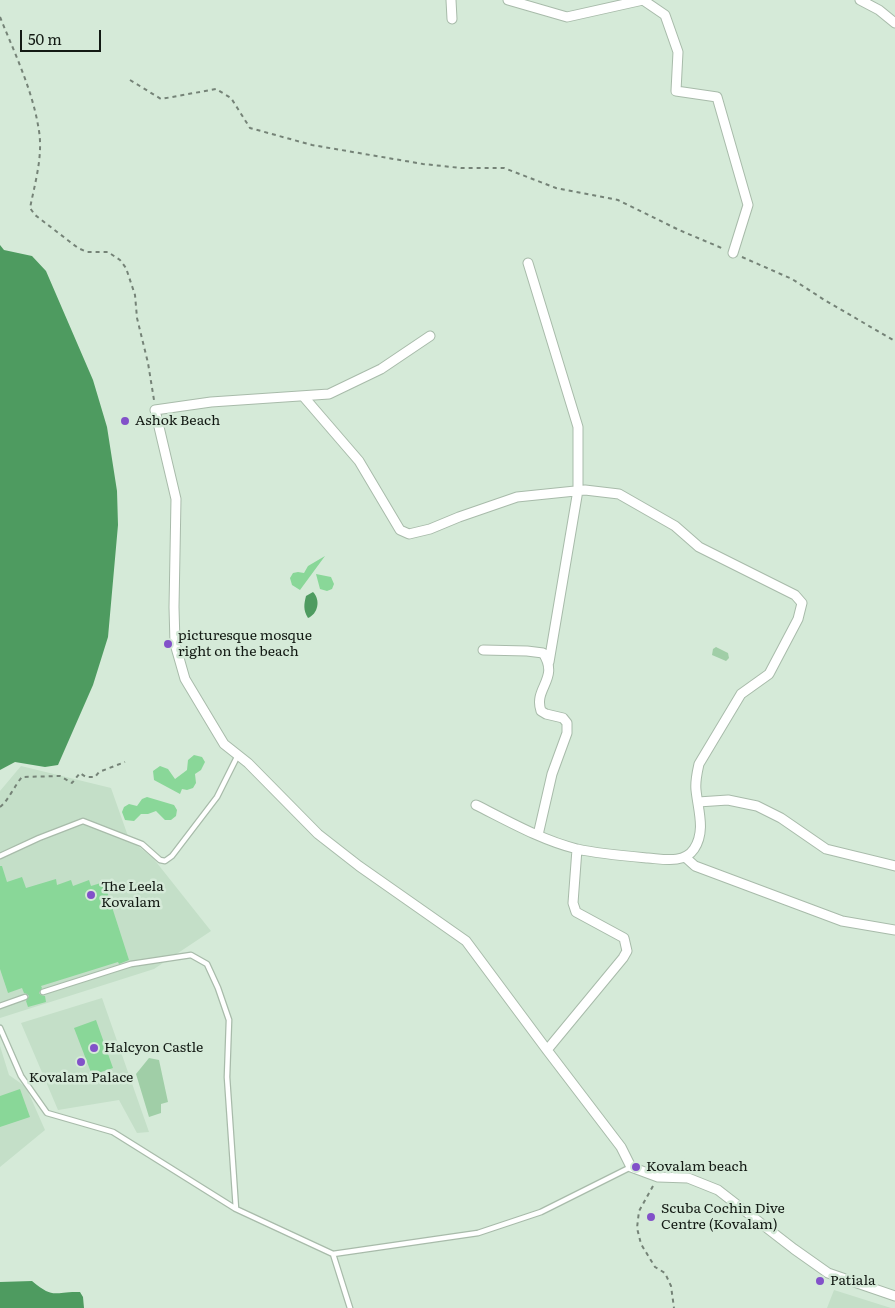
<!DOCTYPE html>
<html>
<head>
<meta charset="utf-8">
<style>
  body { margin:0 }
  #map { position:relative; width:895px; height:1308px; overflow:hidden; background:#d5ead8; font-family:Literata,serif }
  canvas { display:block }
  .scale { position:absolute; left:20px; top:30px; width:81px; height:22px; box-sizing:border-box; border:2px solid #131a14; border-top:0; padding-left:6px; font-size:15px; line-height:18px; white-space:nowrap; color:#131a14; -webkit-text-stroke:4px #d5ead8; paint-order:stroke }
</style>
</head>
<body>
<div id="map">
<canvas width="895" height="1308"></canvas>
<div class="scale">50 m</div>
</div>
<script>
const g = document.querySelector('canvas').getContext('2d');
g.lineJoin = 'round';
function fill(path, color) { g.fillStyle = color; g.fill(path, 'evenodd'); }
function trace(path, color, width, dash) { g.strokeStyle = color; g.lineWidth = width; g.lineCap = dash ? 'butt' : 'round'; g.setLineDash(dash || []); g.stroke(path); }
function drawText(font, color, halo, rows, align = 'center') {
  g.font = font + ' Literata,serif'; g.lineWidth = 5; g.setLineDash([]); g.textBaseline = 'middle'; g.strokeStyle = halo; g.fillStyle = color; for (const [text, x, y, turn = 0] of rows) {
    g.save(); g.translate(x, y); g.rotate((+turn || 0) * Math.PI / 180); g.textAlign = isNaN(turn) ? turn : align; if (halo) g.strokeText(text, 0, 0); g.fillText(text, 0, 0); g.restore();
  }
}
fill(new Path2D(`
  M21 766 111 788 129 839 153 858 211 931 154 969 0 1018V791Z
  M102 998 149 1132 137 1133 119 1100 58 1110 21 1023Z
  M0 1046 9 1075 26 1087 45 1130 0 1167Z
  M834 1290 891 1308H827Z`), '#c4dfc8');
fill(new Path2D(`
  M716 647 728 653 729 658 726 661 712 655 713 649Z
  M149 1058 159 1060 168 1102 161 1104V1113L149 1117 136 1074Z`), '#a0cea7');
fill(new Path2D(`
  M0 245 4 250 32 256 46 271 93 380 107 427 117 491 118 525 108 637 93 685 58 765 45 767 15 762 0 770Z
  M313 592C321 600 318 614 308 618 303 610 304 604 306 596Z
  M32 1281C55 1300 53 1291 80 1292L83 1297 84 1308H0V1282Z`), '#4e9b60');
fill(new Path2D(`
  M325 556 300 590 292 585 290 578 293 573 298 572 304 573 308 566Z
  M316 574 331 577 334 584 332 589 327 591 320 589Z
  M194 755 202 757 205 762 201 770 195 774 196 783 193 788 187 790 182 789 180 794 154 780 153 771 160 766 168 769 175 779 187 770 188 760Z
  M147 797 174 805 177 810 176 816 171 820H165L156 811 148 814H141L134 821 125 820 122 812 124 807 129 804 137 806 142 799Z
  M0 866H2L7 882 22 877 26 888 56 879 57 885 71 880 73 886 89 880 91 886 104 882 129 960 119 964 118 962 41 986 42 988 39 993 41 995 45 996 46 1002 28 1007 26 1001 29 996 27 994 24 993 22 988 8 993 0 969Z
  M96 1020 113 1068 92 1075 74 1028Z
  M20 1089 30 1117 0 1127V1096Z`), '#89d798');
const service = new Path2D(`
  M0 856 39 838 83 821 142 844 160 860 165 861 172 856 217 797 238 755
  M43 992 131 964 191 955 207 964 218 988 229 1020 227 1077 236 1209
  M0 1006 25 997
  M0 1028 21 1076 47 1113 113 1132 236 1209 333 1254 478 1233 541 1212 631 1167
  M333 1254 350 1308`);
const minor = new Path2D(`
  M451 0 452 19
  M508 0 567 17 643 0 665 15 678 52 676 91 717 97 748 205 733 253
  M860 0 879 10 895 23
  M528 263 578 427V490L549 662
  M430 336 381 369 329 394 211 402 155 410 176 499 174 607 175 644 185 679 224 744 248 763 318 834 359 866 466 941 547 1050 621 1147 631 1167 658 1177 688 1178 718 1190 794 1249 828 1273 895 1296
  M303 396 359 461 400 530 409 534 430 529 459 517 517 497 585 490 619 494 675 526 699 547 795 595 802 603 798 619 769 674 741 694 699 764C697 773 695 781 696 790 698 810 706 831 694 849 684 864 663 859 648 858 625 856 600 854 577 849 541 840 508 821 476 805
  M483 650 527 651 543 653C560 679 533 688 541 711L546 714 563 718 567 723V733L552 774 538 835
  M698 802 728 800 757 806 781 818 826 849 895 866
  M685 857 695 866 842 921 895 930
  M547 1050 623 958 627 951 624 938 576 912 573 903 577 849`);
trace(service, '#a8bbaa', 7);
trace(minor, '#a8bbaa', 11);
trace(new Path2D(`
  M0 17C15 54 33 91 39 131 43 156 35 183 30 208L35 215 78 248 87 252H108L120 260 126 268 135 295 137 318 148 363 154 400
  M130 80 161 99 216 89 231 98 250 128 312 145 423 164 461 168H504L556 188 618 200 679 230 724 249
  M742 257 792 279 826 301 895 341
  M0 807C8 801 15 785 22 777L60 776 72 783 80 773 86 777H95L99 772 125 762
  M653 1186 639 1211 637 1228 641 1244 655 1267 665 1273 671 1286 674 1308`), '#758377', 2, [4, 4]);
trace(service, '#fff', 4.5);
trace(minor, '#fff', 9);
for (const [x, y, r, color] of [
  [125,421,5,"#8251c9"],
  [168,644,5,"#8251c9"],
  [91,895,5,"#8251c9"],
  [94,1048,5,"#8251c9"],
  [81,1062,5,"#8251c9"],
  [636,1167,5,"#8251c9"],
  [651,1217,5,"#8251c9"],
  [820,1281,5,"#8251c9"]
]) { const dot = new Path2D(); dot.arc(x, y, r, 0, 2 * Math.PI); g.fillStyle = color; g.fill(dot); trace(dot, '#d5ead8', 2); }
drawText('14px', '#131a14', '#d5ead8', [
  ["Ashok Beach",135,421],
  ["picturesque mosque",178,636],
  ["right on the beach",178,652],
  ["The Leela",101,887],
  ["Kovalam",101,903],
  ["Halcyon Castle",104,1048],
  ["Kovalam Palace",81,1078,"center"],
  ["Kovalam beach",646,1167],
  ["Scuba Cochin Dive",661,1209],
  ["Centre (Kovalam)",661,1225],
  ["Patiala",830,1281]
], 'left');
</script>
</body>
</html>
